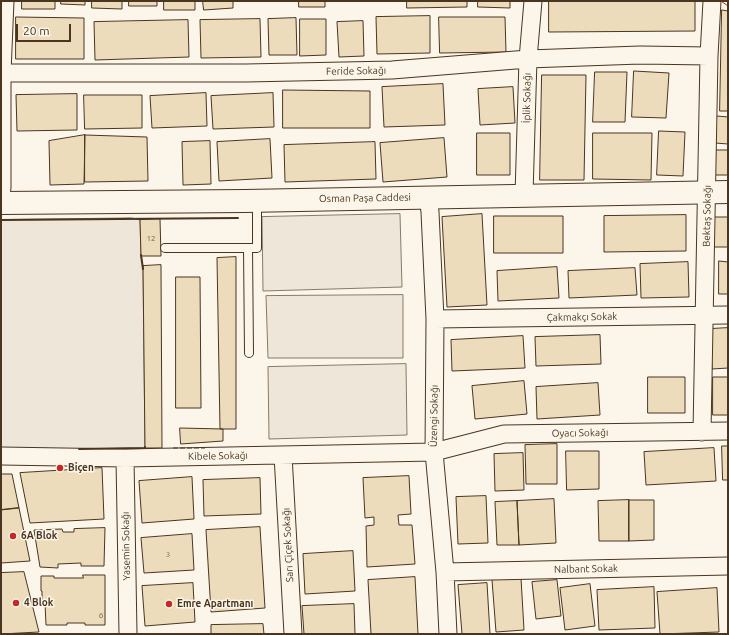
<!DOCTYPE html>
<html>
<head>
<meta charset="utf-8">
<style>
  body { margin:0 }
  #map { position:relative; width:729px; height:635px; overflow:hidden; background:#fbf6e9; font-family:Ubuntu,sans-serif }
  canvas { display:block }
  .frame { position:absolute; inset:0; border:2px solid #4a3520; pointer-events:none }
  .scale { position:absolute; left:16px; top:24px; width:55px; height:18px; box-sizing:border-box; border:2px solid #4a3520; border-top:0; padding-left:5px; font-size:12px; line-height:14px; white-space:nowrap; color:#4a3520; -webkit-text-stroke:3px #fbf6e9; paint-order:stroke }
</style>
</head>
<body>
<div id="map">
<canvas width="729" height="635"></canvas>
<div class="frame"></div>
<div class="scale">20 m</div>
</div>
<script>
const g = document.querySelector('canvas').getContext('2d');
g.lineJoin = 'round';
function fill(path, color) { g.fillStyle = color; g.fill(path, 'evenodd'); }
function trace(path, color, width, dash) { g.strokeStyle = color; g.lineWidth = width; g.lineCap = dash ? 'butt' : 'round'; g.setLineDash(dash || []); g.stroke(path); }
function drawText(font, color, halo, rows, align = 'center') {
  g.font = font + ' Ubuntu,sans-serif'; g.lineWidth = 3; g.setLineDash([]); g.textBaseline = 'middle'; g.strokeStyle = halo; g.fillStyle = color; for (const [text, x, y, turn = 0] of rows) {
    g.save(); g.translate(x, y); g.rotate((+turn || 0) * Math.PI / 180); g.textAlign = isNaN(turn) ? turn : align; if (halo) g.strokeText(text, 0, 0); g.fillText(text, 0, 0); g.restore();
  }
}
const green = new Path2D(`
  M400 214 402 287 263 291 262 217Z
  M132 218 140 220 141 256 143 266 145 448 1 450V220Z
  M403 295V358H268L266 296Z
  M406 364 407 435 269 439 268 367Z`);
fill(green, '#ede6d9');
trace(green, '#887966', 1);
const building = new Path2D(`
  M22 1H55V9H22Z
  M61 1H85V5L61 4Z
  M92 1H122V9L92 8Z
  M129 1H157V6H129Z
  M164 1H195V10H164Z
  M203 1H233V8L204 10Z
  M299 1H325V7H299Z
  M407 1H467V7L407 8Z
  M478 1H510V8L478 7Z
  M549 1H695V31L549 32Z
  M722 10 728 11V111H720Z
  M430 16V53L377 54 376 17Z
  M16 17 84 18V59H16Z
  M439 17H505L506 52 440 53Z
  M296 18 297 55H269L268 19Z
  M260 19 261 57 201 58 200 20Z
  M300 19H326V55L300 56Z
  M188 20 189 57 95 60 94 22Z
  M363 21 364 56 339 57 337 22Z
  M634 71 669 73 666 118 632 117Z
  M595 72H627L625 122H593Z
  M542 75H586L584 180H540Z
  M443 84 445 125 384 127 382 87Z
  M513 87 515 123 480 125 478 89Z
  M283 90 370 91V128H283Z
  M206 93 207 126 152 128 150 96Z
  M273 93 274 127 213 129 211 96Z
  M77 94V130L17 131 16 95Z
  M84 95H142V128L85 129Z
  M717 116 728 117V144L715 143Z
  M659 131 685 132 683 176 657 175Z
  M477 133H510V175H477Z
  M593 133H652L651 180 593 179Z
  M85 135 84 184 50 185 49 141Z
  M85 135 147 137 148 181 85 182Z
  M444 138 447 177 383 182 380 143Z
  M270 139 272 178 219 181 217 142Z
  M210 141 211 184 183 185 182 142Z
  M375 142 376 179 285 182 284 145Z
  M714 150H728V175H713Z
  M482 214 487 305 447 307 442 217Z
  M686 215V251L604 252V216Z
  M494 216H563V253H494Z
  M713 217H728V247H714Z
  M160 219 161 256H141L140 220Z
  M236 257V429H220L217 258Z
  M719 261 728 262V294H719Z
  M688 262 689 297 641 298 640 264Z
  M161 265 162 448H145L143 266Z
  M557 267 559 298 498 301 497 271Z
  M635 268 637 295 569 298 568 271Z
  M176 277H200L201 408H176Z
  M728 328V368L712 369 710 329Z
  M600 335 601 364 536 366 535 337Z
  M523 336 525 368 452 371 451 340Z
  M648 377H685V413H648Z
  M713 377H728V415H713Z
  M524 381 527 414 475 419 472 386Z
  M598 383 600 415 537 419 536 387Z
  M180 428 223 429V441L181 444Z
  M557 444V484H526L525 445Z
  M722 446H728V480H723Z
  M714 448 716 481 646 485 644 452Z
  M566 451H599V489L567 490Z
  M523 453 524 490 495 491 494 454Z
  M102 468 104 519 30 523 20 473Z
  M1 474H12L19 508 1 510Z
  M409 476 411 514 398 515 399 525H412L415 564 367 567 366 526 374 525V517L365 518 363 478Z
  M192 477 194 519 142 523 139 481Z
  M260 478 261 514 204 516 203 480Z
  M486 496 488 543 458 544 456 497Z
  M554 499 556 543 519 545 517 501Z
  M629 500V541H599L598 501Z
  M629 500H654V540L629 541Z
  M517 501 519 545H497L495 502Z
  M19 508 30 561 1 563V510Z
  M260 527 265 608 211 612 206 530Z
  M105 528 104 566H81V563L58 564V568L40 567 34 530 62 529 63 532H74V529Z
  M192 534 194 570 144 573 141 538Z
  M353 551 355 591 305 594 303 554Z
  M24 572 39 632 1 634V573Z
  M83 575H105V625H85V623H67V625H46L45 603H42V591H41V576H54V578H83Z
  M415 577 418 634H371L368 580Z
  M521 578 524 630 496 632 492 580Z
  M557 580 561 616 536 619 532 582Z
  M193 583 195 622 145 626 142 586Z
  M487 583 490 634H462L458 585Z
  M590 584 595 626 565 630 560 588Z
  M654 587 655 628 599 630 597 590Z
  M717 588 719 632 660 634 657 592Z
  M354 604 355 634H304L302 606Z
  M263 624 264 634H211V625Z`);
fill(building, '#ecdcbc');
trace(building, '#4a3520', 1);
const lane = new Path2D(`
  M165 248H257V202
  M248 248 249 353`);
const street = new Path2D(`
  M2 73H246L392 70 528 59 640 55 709 56
  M524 195 528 59 533 1
  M1 197 2 187V73L5 1
  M428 197 430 212 435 319 434 452 445 572 448 634
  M435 319 728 315
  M702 432 709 56 712 1
  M283 455 293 634
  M1 456 125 458 434 452 504 434 728 431
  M125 458 128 634
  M445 572 728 566`);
const secondary = new Path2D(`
  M1 203 245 201 728 192`);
trace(lane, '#4a3520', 10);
trace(street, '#4a3520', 19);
trace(secondary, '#4a3520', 24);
trace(lane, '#fbf6e9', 8);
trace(street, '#fbf6e9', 17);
trace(secondary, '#fbf6e9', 22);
trace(new Path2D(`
  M173 448H205`), '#4a3520', 1, [5, 2]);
trace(new Path2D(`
  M1 220 238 218
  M141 255 143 269
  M79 449 145 448V447`), '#4a3520', 2);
trace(new Path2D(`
  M721 1 728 6`), '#c62828', 1, [14, 3, 2, 3]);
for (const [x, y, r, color] of [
  [60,468,4,"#c62828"],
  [13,536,4,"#c62828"],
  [16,603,4,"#c62828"],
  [169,604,4,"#c62828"]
]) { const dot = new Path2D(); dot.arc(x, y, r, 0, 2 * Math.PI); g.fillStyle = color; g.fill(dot); trace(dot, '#fbf6e9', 1.5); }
drawText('8px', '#725f47', null, [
  ["12",151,238],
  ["3",168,554],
  ["6",101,615]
]);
drawText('10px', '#4a3520', '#fbf6e9', [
  ["Feride Sokağı",356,71,-1],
  ["İplik Sokağı",527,98,-89],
  ["Osman Paşa Caddesi",365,198,-1],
  ["Bektaş Sokağı",707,216,-89],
  ["Çakmakçı Sokak",582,317,-1],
  ["Üzengi Sokağı",434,416,-89],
  ["Oyacı Sokağı",580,433,-1],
  ["Kibele Sokağı",218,456,-1],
  ["Sarı Çiçek Sokağı",288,545,-93],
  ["Yasemin Sokağı",126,546,-91],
  ["Nalbant Sokak",586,569,-1]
]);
drawText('bold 10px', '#4a3520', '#fbf6e9', [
  ["Biçen",68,468],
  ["6A Blok",21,536],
  ["4 Blok",24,603],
  ["Emre Apartmanı",177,604]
], 'left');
</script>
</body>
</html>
